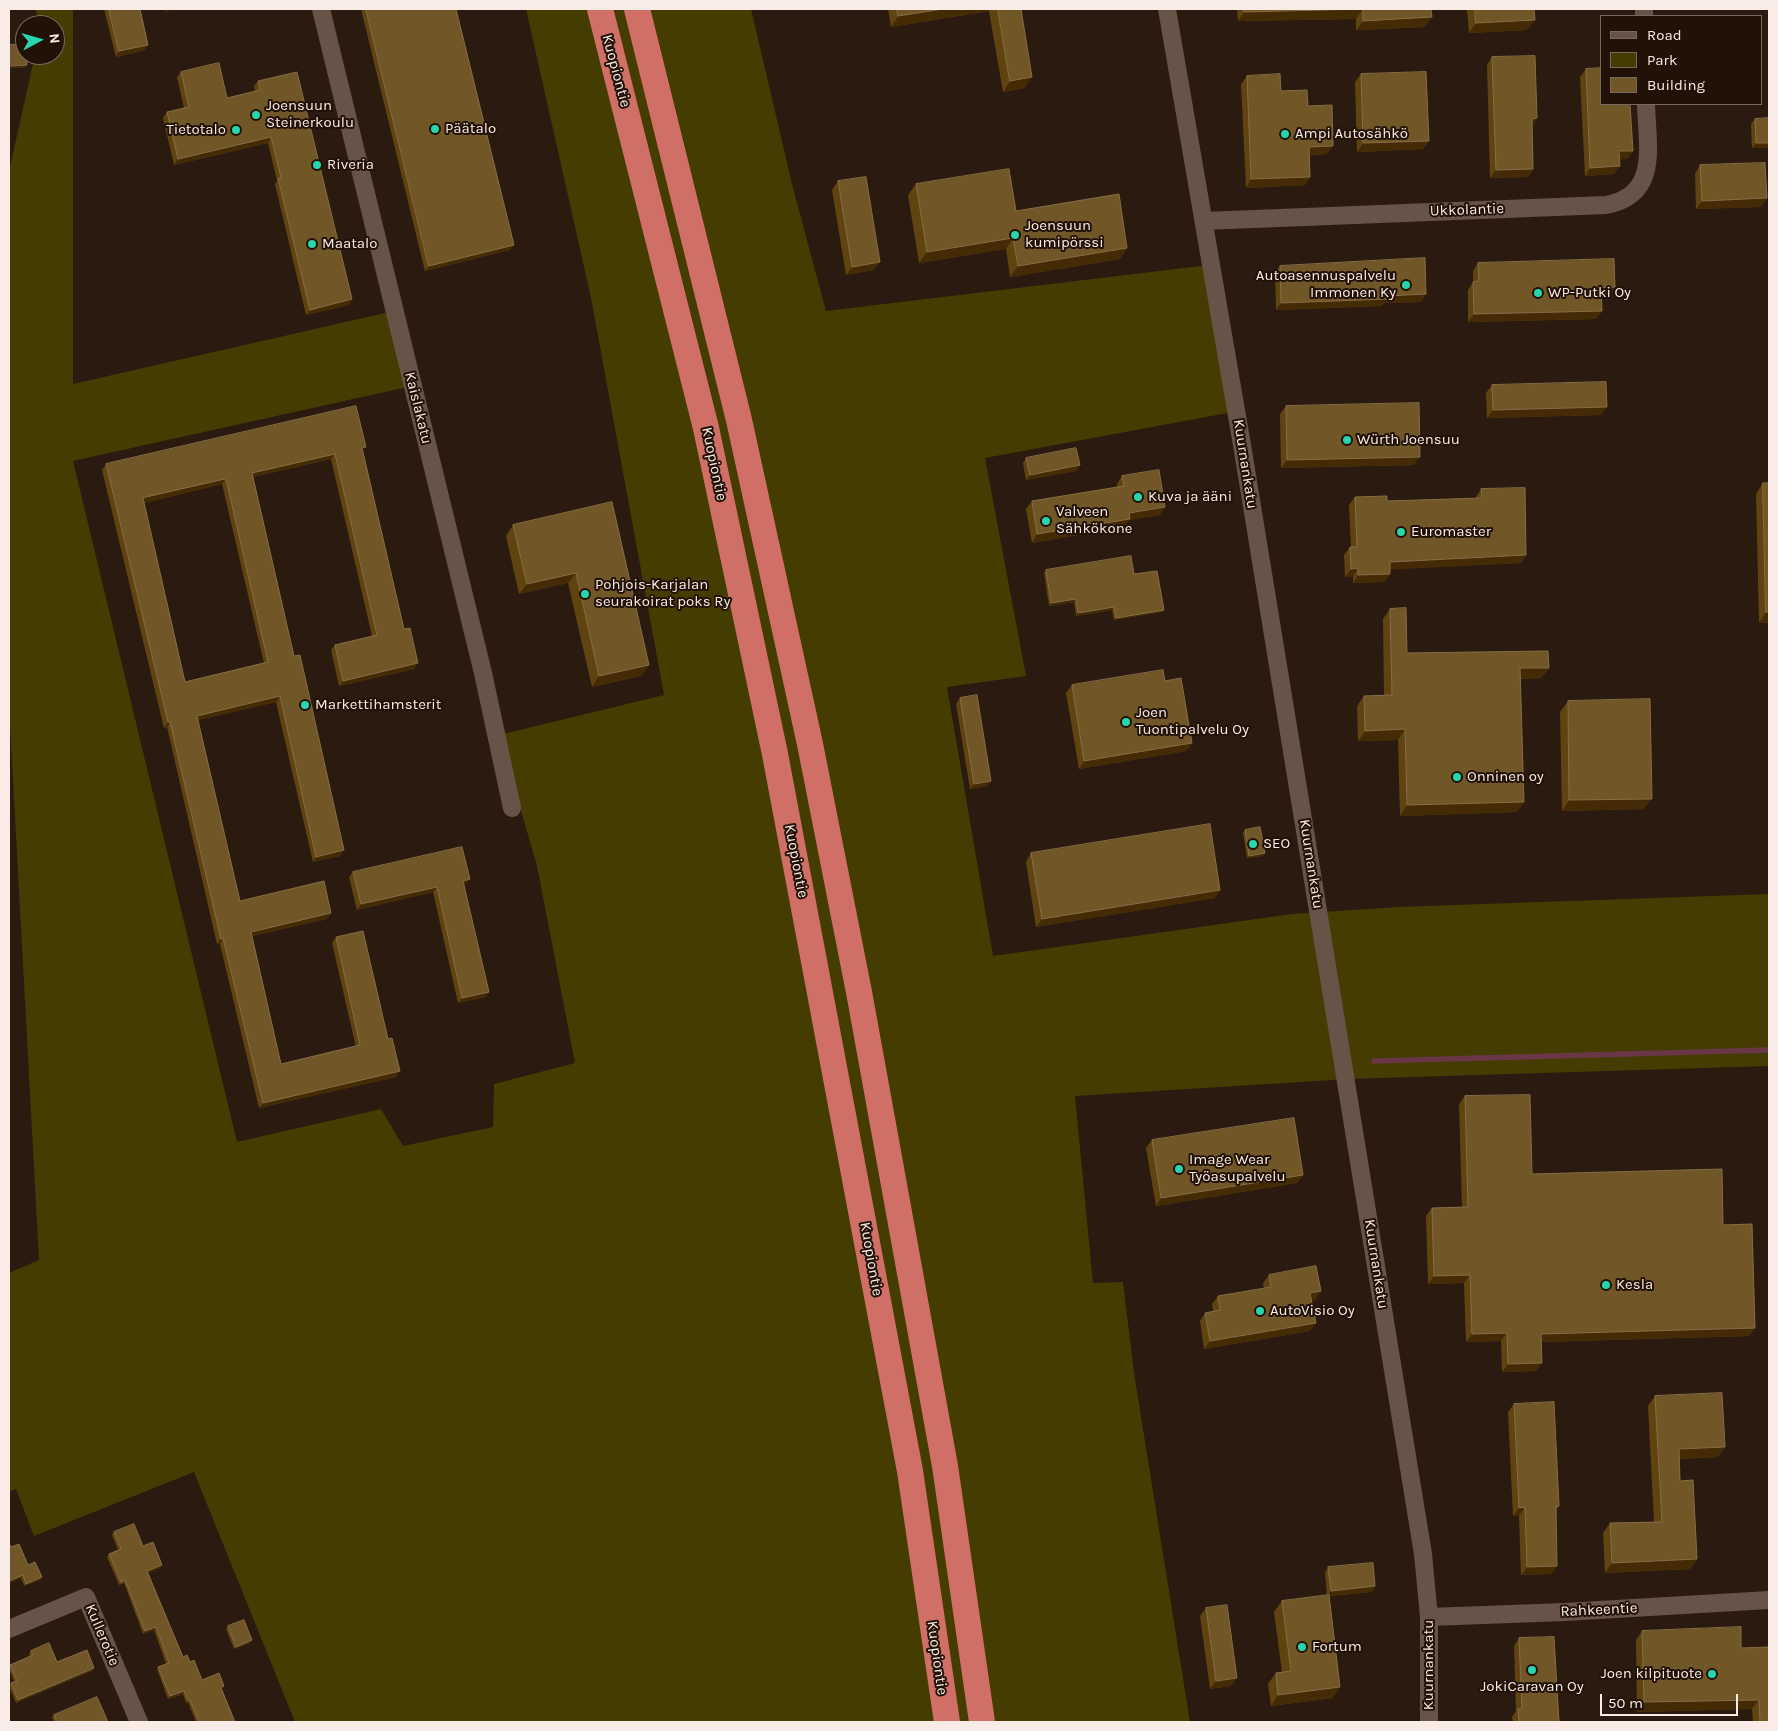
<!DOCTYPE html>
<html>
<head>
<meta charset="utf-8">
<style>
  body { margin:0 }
  #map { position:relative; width:1778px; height:1731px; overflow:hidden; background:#2b1a10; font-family:Karla,sans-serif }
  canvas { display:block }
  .frame { position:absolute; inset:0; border:10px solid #f9ece6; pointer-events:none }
  .legend { position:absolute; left:1600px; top:15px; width:162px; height:90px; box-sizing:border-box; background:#211107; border:1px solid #776960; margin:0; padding:6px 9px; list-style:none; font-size:15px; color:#f9ece6 }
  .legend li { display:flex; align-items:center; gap:10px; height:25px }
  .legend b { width:25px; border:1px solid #776960 }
  .north { position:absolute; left:15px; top:15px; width:50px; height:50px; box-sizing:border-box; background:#211107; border:1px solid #776960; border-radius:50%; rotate:84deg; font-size:14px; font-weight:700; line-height:20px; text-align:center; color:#f9ece6 }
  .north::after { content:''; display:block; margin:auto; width:18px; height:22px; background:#29d5ad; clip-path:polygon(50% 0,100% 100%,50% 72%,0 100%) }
  .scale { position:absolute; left:1600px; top:1694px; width:138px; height:22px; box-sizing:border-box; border:2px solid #f9ece6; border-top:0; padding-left:6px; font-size:15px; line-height:18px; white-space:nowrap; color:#f9ece6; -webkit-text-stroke:4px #211107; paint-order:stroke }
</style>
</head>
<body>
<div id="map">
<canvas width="1778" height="1731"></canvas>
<div class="frame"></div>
<ul class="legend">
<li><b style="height:6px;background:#675347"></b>Road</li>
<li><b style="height:14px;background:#453c01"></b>Park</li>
<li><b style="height:14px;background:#715627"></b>Building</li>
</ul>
<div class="north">N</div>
<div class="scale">50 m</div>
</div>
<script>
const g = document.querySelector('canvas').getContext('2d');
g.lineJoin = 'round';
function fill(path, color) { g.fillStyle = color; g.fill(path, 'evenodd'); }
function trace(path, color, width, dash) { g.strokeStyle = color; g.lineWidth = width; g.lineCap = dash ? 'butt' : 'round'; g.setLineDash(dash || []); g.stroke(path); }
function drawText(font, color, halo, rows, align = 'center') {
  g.font = font + ' Karla,sans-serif'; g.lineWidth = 4; g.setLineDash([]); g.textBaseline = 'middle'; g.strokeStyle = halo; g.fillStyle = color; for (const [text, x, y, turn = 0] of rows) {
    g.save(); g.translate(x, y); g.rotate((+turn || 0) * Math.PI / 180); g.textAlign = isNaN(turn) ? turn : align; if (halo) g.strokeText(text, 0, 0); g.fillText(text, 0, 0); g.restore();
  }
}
fill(new Path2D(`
  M35 9H73V384L394 311 412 386 73 461 237 1142 381 1109 403 1146 493 1127 494 1084 575 1063 537 866 499 735 664 695 591 298 526 9H751L793 188 826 311 1209 265 1233 412 985 458 1026 676 947 687 993 956 1292 914 1398 907 1769 894V1066L1349 1079 1075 1096 1093 1283 1123 1282 1134 1373 1190 1722H295L194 1472 34 1536 16 1489 9 1492V1273L39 1260 9 706V171L35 55H55V25H41Z`), '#453c01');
trace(new Path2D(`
  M1374 1061 1769 1050`), '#6b3746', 5.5);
trace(new Path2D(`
  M321 9 483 673 512 808
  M1167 9 1242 445 1423 1554 1429 1617V1722
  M1644 9V16
  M1204 221 1606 205C1660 195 1647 146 1646 104
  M1429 1617 1565 1612 1769 1600
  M9 1629 86 1597 139 1722`), '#675347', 18);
trace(new Path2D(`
  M600 9 706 428 775 754 910 1471 947 1722
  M637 9 739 420 810 744 859 992 945 1466 982 1722`), '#d06f65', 26);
fill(new Path2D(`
  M104 9H140L145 50 116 57Z
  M361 9H456L510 250 425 271Z
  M888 9H1021L1025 88 1003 92 989 11 891 27Z
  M1237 9H1431L1425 27 1356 30V19L1238 21Z
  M1467 9H1534L1527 30 1469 33Z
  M1492 57 1532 126 1533 169 1528 177 1490 178 1487 65Z
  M1586 69 1633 151 1627 159H1619L1614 174 1585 176 1580 77Z
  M181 72 227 98 255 91 254 86 258 81 352 299 349 305 306 315 275 184 277 181 268 143 174 165 163 118 167 112 184 108 177 77Z
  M1361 74 1429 141 1423 149 1357 152 1355 82Z
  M1247 76 1281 91 1308 106 1327 154 1309 155 1310 177 1305 185 1246 188 1241 84Z
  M1755 119 1769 148H1752L1751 124Z
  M1700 165 1767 198 1761 207 1696 209 1695 174Z
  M838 181 874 270 846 275 832 190Z
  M916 184 1016 211 1127 248 1120 259 1010 277 1006 249 919 263 908 195Z
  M1478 263 1609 296H1601L1602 311 1596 319 1468 322V290L1473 282V271Z
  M1280 266 1426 294 1421 302 1384 303 1381 306 1276 310 1275 273Z
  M1492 385 1601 415 1487 418 1486 393Z
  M1286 406 1414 465 1281 468 1280 414Z
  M363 451 404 629 414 669 339 686 331 650 335 645 372 636 331 459 253 477 340 856 313 862 276 702 198 720 240 901 327 919 252 936 281 1064 356 1047 332 943 336 937 396 1077 259 1108 220 944H217L167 727 164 728 102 470 106 464ZM222 484 264 663 185 682 144 503Z
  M1026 458 1080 465 1076 471 1026 480 1023 463Z
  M1122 476 1160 515 1129 520 1124 527 1032 543 1026 509 1032 501 1117 487V484Z
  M1763 483H1769V623H1759L1756 494Z
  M1481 489 1526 555 1521 563 1390 569V574L1384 582 1353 583V577H1345L1344 555 1350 547H1351L1349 505 1355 497 1387 501 1476 498V497Z
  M612 502 649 665 641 676 592 687 568 583 519 594 506 536 513 525Z
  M1046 570 1134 574 1164 610 1162 612 1114 620 1112 610 1076 616 1074 602 1049 606 1044 573Z
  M1390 609 1407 653 1549 668 1541 678 1520 679 1524 802 1517 812 1400 816 1398 740 1358 741 1357 706 1364 696 1384 695 1383 619Z
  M1072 685 1192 743 1186 751 1079 769 1066 693Z
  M960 698 991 781 987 786 970 789 956 704Z
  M1568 701 1644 809 1562 811 1560 712Z
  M1245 830 1265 853 1263 856 1247 858 1243 833Z
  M1031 853 1215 898 1036 927 1026 862Z
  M353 872 466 884 464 885 489 992 485 997 458 1003 433 892 357 910 349 877Z
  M1465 1096 1532 1174 1723 1225 1755 1328 1749 1336 1541 1342 1536 1371 1502 1372 1501 1341 1466 1342 1464 1283 1428 1284 1426 1216 1432 1208 1462 1207 1459 1104Z
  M1152 1140 1303 1175 1297 1183 1156 1206 1146 1148Z
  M1269 1275 1321 1291 1315 1300H1312L1310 1331 1204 1349 1200 1321 1205 1313 1213 1311 1212 1304 1218 1296 1264 1289 1263 1283Z
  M1655 1396 1718 1457 1679 1459 1680 1481 1697 1559 1690 1569 1605 1573 1603 1533 1610 1523 1654 1522 1648 1406Z
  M1514 1404 1559 1506 1556 1510 1552 1574 1521 1575 1519 1516H1513L1508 1412Z
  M114 1532 143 1546 160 1568 148 1573 183 1657 190 1662 202 1680 222 1689 235 1722H196L188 1702 186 1703 183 1694 168 1699 157 1669 158 1667 166 1664 154 1630 143 1634 124 1583 119 1585 107 1557 109 1554 118 1550 112 1535Z
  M9 1543 11 1547 42 1577 40 1580 24 1586 21 1578 9 1583Z
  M1328 1567 1375 1586 1372 1592 1329 1596 1333 1698 1271 1706 1268 1684 1276 1673 1282 1672 1274 1612 1282 1601 1327 1596 1325 1573Z
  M1206 1608 1231 1686 1210 1689 1200 1616Z
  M228 1626 252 1640 250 1643 234 1649 226 1629Z
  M1642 1631 1741 1648 1769 1722H1753L1752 1709 1637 1712 1636 1640Z
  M1519 1638 1559 1722H1513L1512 1717 1516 1711 1514 1646Z
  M31 1651 57 1662 94 1668 92 1671 16 1703 9 1686 11 1683 14 1682 9 1669V1667L10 1665 30 1657 29 1654Z
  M54 1715 108 1722H54L52 1717Z`), '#604410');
fill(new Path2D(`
  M167 9H178L164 12Z
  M943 9H990L989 11 891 27 898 16Z
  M1363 9 1356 19 1238 21 1244 12Z
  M1432 17 1425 27 1356 30 1363 21Z
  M1535 20 1527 30 1469 33 1476 23Z
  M148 45 145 50 116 57 119 51Z
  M27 65 25 68H9V66Z
  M1032 77 1025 88 1003 92 1010 81Z
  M1537 118 1532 127V119Z
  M271 137 268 143 174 165 178 159Z
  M1429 141 1423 149 1357 152 1363 143Z
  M1756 143H1769V148H1752Z
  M1333 146 1327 154 1303 155 1309 147Z
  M1619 151H1633L1627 159 1613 160Z
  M1620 166 1614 174 1585 176 1590 168Z
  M1533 169 1528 177 1490 178 1496 170Z
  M1310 177 1305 185 1246 188 1251 179Z
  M1767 198 1761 207 1696 209 1702 201Z
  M1013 238 1006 249 919 263 927 252Z
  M514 245 510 250 425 271 429 266Z
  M1127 248 1120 259 1010 277 1018 266Z
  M880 262 874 270 846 275 852 267Z
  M1615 287 1609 296H1596L1601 288Z
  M1426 294 1421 302 1384 303 1381 306 1276 310 1281 303 1387 296Z
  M352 299 349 305 306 315 310 310Z
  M1602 311 1596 319 1468 322 1474 314Z
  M1607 407 1601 415 1487 418 1493 410Z
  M335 454 331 459 248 478 252 473Z
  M1420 457 1414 465 1281 468 1287 460Z
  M1080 465 1076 471 1026 480 1030 475Z
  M226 479 222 484 139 504 143 498Z
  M1165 507 1160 515 1129 520 1124 527 1032 543 1037 534 1129 513Z
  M1526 555 1521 563 1384 570 1390 562Z
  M1358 568 1353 577H1345L1351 569Z
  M576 573 568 583 519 594 527 584Z
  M1390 574 1384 582 1353 583 1358 575Z
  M1076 599 1074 602 1049 606 1051 603Z
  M1114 607 1112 610 1076 616 1078 613Z
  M1164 610 1162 612 1114 620 1116 618Z
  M1766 612H1769V623H1759Z
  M418 663 414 669 339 686 343 681Z
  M649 665 641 676 592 687 599 676Z
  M1520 668H1549L1541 678 1513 679Z
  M280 696 276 702 193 721 197 716Z
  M168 722H170L167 727 164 728Z
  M1405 729 1398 740 1358 741 1365 731Z
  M1192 743 1186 751 1079 769 1084 761Z
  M991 781 987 786 970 789 974 784Z
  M1652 799 1644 809 1562 811 1569 800Z
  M1524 802 1517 812 1400 816 1407 805Z
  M344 850 340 856 313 862 316 857Z
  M1265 853 1263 856 1247 858 1249 856Z
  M470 879 466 884 459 886 463 881Z
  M437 887 433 892 357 910 361 904Z
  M1220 890 1215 898 1036 927 1042 919Z
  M331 913 327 919 247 937 251 932Z
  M223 938 220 944H217L221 939Z
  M489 992 485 997 458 1003 462 998Z
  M400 1071 396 1077 259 1108 263 1103Z
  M1303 1175 1297 1183 1156 1206 1161 1198Z
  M1470 1275 1464 1283 1428 1284 1434 1276Z
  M1321 1291 1315 1300 1305 1301 1310 1293Z
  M1316 1323 1310 1331 1204 1349 1210 1341Z
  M1755 1328 1749 1336 1535 1342 1541 1334Z
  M1507 1333 1501 1341 1466 1342 1472 1334Z
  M1542 1363 1536 1371 1502 1372 1508 1364Z
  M1725 1447 1718 1457 1672 1459 1679 1449Z
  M1525 1507 1519 1516H1513L1519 1508Z
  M1697 1559 1690 1569 1605 1573 1612 1563Z
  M162 1565 160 1568 146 1574 147 1571Z
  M1557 1566 1552 1574 1521 1575 1527 1567Z
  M23 1575 21 1578 9 1583V1581Z
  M42 1577 40 1580 24 1586 26 1584Z
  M1375 1586 1372 1592 1327 1596 1331 1591Z
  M156 1627 154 1630 143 1634 145 1631Z
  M252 1640 250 1643 234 1649 236 1647Z
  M94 1668 92 1671 16 1703 18 1700Z
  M1237 1678 1231 1686 1210 1689 1216 1681Z
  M1340 1687 1333 1698 1271 1706 1278 1695Z
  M184 1691 183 1694 168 1699 170 1696Z
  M1759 1700 1752 1709 1637 1712 1644 1702Z`), '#442b06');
const building = new Path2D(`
  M109 9H140L148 45 119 51Z
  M366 9H456L514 245 429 266Z
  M897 9H943L898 16Z
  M998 9H1021L1032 77 1010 81Z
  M1244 9H1431L1432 17 1363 21V9L1244 12Z
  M1475 9H1534L1535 20 1476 23Z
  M25 44V55H27V65L9 66V45Z
  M1535 56 1537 118 1532 119 1533 169 1496 170 1492 57Z
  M219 63 227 98 260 90 258 81 297 72 352 299 310 310 278 178H281L271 137 178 159 167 112 189 107 181 72Z
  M1602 68V104H1630L1633 151H1619L1620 166 1590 168 1586 69Z
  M1426 72 1429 141 1363 143 1361 74Z
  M1280 74 1281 91 1307 90 1308 106 1332 105 1333 146 1309 147 1310 177 1251 179 1247 76Z
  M1769 118V143H1756L1755 119Z
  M1765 163 1767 198 1702 201 1700 165Z
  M1009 169 1016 211 1119 194 1127 248 1018 266 1013 238 927 252 916 184Z
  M866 177 880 262 852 267 838 181Z
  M1425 258 1426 294 1387 296V299L1281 303 1280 266Z
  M1614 259 1615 287 1601 288 1602 311 1474 314 1473 282 1479 281 1478 263Z
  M1606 382 1607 407 1493 410 1492 385Z
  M1419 403 1420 457 1287 460 1286 406Z
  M356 406 366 447 362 448 404 629 410 628 418 663 343 681 335 645 377 635 335 454 252 473 294 656 300 655 344 850 316 857 280 696 197 716 240 901 324 881 331 913 251 932 281 1064 360 1045 336 937 363 931 388 1039 392 1038 400 1071 263 1103 223 938 221 939 170 722H168L106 464ZM226 479 268 662 185 682 143 498Z
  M1076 448 1080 465 1030 475 1026 458Z
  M1159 470 1165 507 1129 513 1130 519 1037 534 1032 501 1124 486 1122 476Z
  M1763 483H1769V612H1766Z
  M1525 488 1526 555 1390 562V574L1358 575V568L1351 569 1350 547H1357L1355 497 1387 496V501L1482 498 1481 489Z
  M612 502 649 665 599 676 576 573 527 584 513 525Z
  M1131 556 1134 574 1157 571 1164 610 1116 618 1114 607 1078 613 1076 599 1051 603 1046 570Z
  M1406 608 1407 653 1548 651 1549 668H1520L1524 802 1407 805 1405 729 1365 731 1364 696 1392 695 1390 609Z
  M1163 670 1165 681 1181 678 1192 743 1084 761 1072 685Z
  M977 695 991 781 974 784 960 698Z
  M1650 699 1652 799 1569 800 1568 701Z
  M1210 824 1220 890 1042 919 1031 853Z
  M1260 827 1265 853 1249 856 1245 830Z
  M462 847 470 879 463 881 489 992 462 998 437 887 361 904 353 872Z
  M1530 1095 1532 1174 1722 1169 1723 1225 1752 1224 1755 1328 1541 1334 1542 1363 1508 1364 1507 1333 1472 1334 1470 1275 1434 1276 1432 1208 1468 1207 1465 1096Z
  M1294 1118 1303 1175 1161 1198 1152 1140Z
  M1316 1266 1321 1291 1310 1293 1316 1323 1210 1341 1205 1313 1220 1310 1218 1296 1271 1287 1269 1275Z
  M1722 1393 1725 1447 1679 1449 1680 1481 1693 1480 1697 1559 1612 1563 1610 1523 1662 1522 1655 1396Z
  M1554 1402 1559 1506H1556L1557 1566 1527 1567 1525 1507 1519 1508 1514 1404Z
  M134 1524 143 1546 153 1542 162 1565 147 1571 183 1657 187 1655 190 1662 194 1660 202 1680 219 1673 224 1686 221 1688 235 1722H199L190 1700H188L184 1691 170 1696 158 1667 169 1663 156 1627 145 1631 125 1580 121 1582 109 1554 121 1549 114 1532Z
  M9 1543 11 1547 19 1544 28 1565 35 1562 42 1577 26 1584 23 1575 9 1581Z
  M1373 1563 1375 1586 1331 1591 1328 1567Z
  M1329 1595 1340 1687 1278 1695 1276 1673 1291 1671 1282 1601Z
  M1227 1605 1237 1678 1216 1681 1206 1608Z
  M244 1620 252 1640 236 1647 228 1626Z
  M1741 1627V1648L1769 1647V1722H1760L1759 1700 1644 1702 1642 1631Z
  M1554 1637 1559 1722H1519L1518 1709 1522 1708 1519 1638Z
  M49 1643 57 1662 87 1650 94 1668 18 1700 11 1683 17 1681 10 1665 33 1655 31 1651Z
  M97 1697 108 1722H57L54 1715Z`);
fill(building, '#715627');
trace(building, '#866d45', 1);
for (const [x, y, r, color] of [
  [256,115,5,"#29d5ad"],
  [435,129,5,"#29d5ad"],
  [236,130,5,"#29d5ad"],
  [1285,134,5,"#29d5ad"],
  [317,165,5,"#29d5ad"],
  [1015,235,5,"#29d5ad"],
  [312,244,5,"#29d5ad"],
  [1406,285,5,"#29d5ad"],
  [1538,293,5,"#29d5ad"],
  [1347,440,5,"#29d5ad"],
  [1138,497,5,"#29d5ad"],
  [1046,521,5,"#29d5ad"],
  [1401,532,5,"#29d5ad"],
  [585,594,5,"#29d5ad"],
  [305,705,5,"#29d5ad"],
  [1126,722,5,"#29d5ad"],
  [1457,777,5,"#29d5ad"],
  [1253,844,5,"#29d5ad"],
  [1179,1169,5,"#29d5ad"],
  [1606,1285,5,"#29d5ad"],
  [1260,1311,5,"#29d5ad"],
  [1302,1647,5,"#29d5ad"],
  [1532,1670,5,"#29d5ad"],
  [1712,1674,5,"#29d5ad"]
]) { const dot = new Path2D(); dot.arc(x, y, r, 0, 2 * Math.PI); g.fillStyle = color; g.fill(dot); trace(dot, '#211107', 2); }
drawText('15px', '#f9ece6', '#211107', [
  ["Kuopiontie",616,71,75],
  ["Ukkolantie",1467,210,-2],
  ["Kaislakatu",418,408,76],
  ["Kuopiontie",714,464,78],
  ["Kuurnankatu",1245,464,81],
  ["Kuopiontie",796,861,79],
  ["Kuurnankatu",1311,864,81],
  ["Kuopiontie",871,1259,80],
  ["Kuurnankatu",1376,1264,81],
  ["Rahkeentie",1599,1610,-3],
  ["Kullerotie",102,1635,67],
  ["Kuopiontie",937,1658,82],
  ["Kuurnankatu",1429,1665,-90]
]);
drawText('15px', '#f9ece6', '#211107', [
  ["Joensuun",266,106],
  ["Steinerkoulu",266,123],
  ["Päätalo",445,129],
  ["Tietotalo",226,130,"right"],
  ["Ampi Autosähkö",1295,134],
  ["Riveria",327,165],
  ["Joensuun",1025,226],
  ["kumipörssi",1025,243],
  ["Maatalo",322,244],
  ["Autoasennuspalvelu",1396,276,"right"],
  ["Immonen Ky",1396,293,"right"],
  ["WP-Putki Oy",1548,293],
  ["Würth Joensuu",1357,440],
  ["Kuva ja ääni",1148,497],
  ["Valveen",1056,512],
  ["Sähkökone",1056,529],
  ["Euromaster",1411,532],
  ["Pohjois-Karjalan",595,585],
  ["seurakoirat poks Ry",595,602],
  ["Markettihamsterit",315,705],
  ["Joen",1136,713],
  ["Tuontipalvelu Oy",1136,730],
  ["Onninen oy",1467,777],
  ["SEO",1263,844],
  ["Image Wear",1189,1160],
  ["Työasupalvelu",1189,1177],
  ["Kesla",1616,1285],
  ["AutoVisio Oy",1270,1311],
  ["Fortum",1312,1647],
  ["Joen kilpituote",1702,1674,"right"],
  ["JokiCaravan Oy",1532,1687,"center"]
], 'left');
</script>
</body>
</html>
